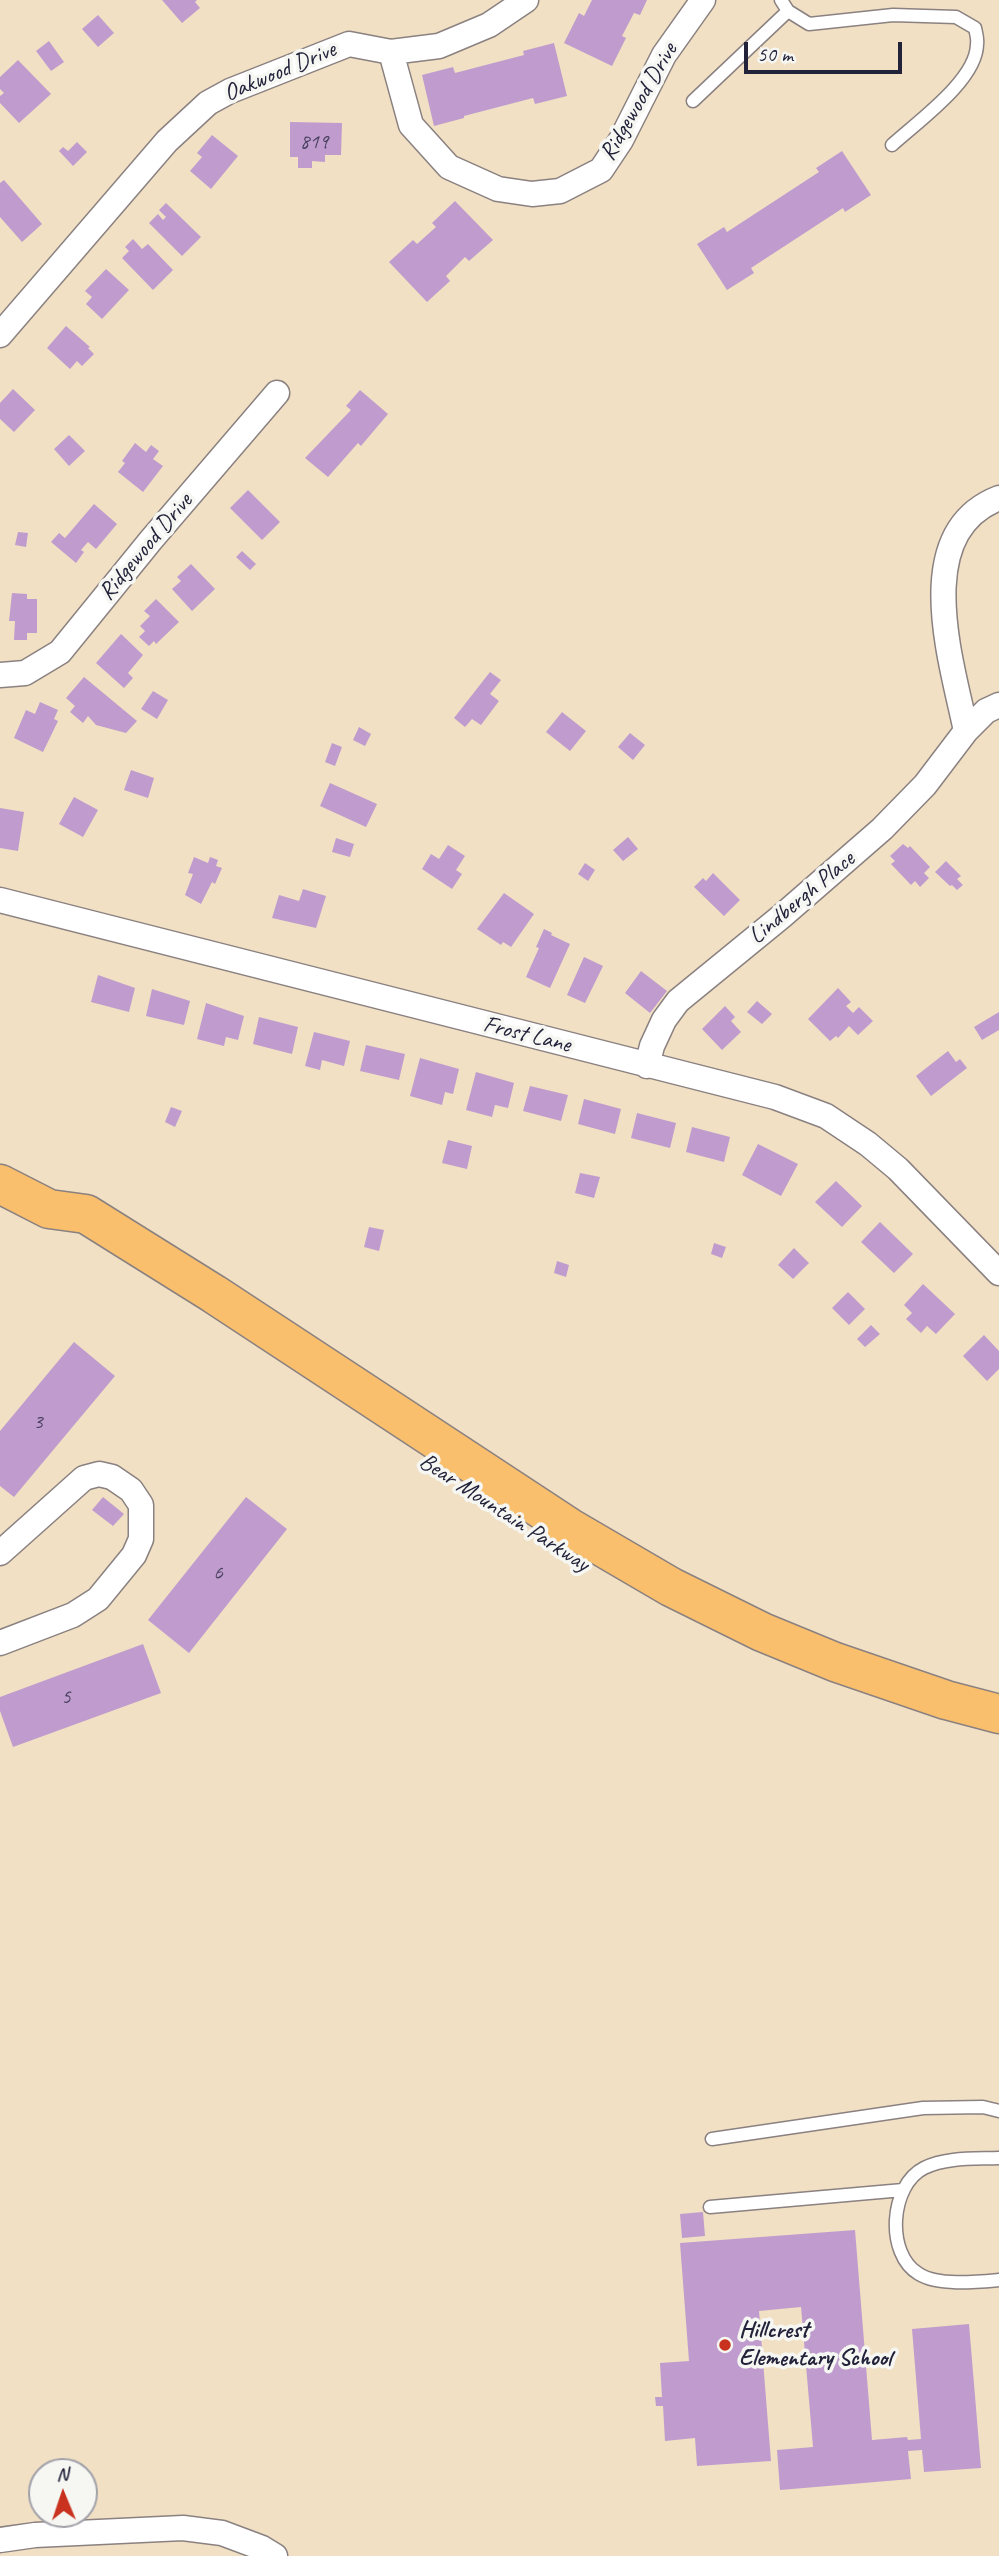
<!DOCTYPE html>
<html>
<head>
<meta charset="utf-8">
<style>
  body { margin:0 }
  #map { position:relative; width:999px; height:2556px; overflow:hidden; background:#f1e0c4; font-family:Caveat,sans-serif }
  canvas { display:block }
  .north { position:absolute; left:28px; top:2458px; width:70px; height:70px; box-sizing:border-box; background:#f6f6f2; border:2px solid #a1a1a9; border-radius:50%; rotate:358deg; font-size:19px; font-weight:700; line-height:28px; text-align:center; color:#22223b }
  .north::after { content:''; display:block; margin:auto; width:24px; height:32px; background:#c8321e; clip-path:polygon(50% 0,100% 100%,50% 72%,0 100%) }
  .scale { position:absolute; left:744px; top:42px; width:158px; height:32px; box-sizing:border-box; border:4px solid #22223b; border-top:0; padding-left:9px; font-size:21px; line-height:24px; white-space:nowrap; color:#22223b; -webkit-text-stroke:5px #f6f6f2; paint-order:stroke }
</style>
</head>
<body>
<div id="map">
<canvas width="999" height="2556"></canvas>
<div class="north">N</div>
<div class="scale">50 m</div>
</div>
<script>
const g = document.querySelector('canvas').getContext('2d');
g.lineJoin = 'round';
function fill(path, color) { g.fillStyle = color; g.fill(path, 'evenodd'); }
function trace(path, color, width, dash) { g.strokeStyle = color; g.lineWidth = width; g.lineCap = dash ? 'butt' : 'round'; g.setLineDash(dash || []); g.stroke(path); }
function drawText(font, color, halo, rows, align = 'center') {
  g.font = font + ' Caveat,sans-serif'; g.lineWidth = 7; g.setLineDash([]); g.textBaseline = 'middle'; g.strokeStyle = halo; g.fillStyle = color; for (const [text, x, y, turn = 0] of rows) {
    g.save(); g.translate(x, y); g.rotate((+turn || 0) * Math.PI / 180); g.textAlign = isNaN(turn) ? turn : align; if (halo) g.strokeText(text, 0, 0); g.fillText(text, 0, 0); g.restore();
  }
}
fill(new Path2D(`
  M162 0H197L195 2 200 8 182 23Z
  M592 0H647L640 15 634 13 622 36 626 38 612 66 564 43 579 13 584 16Z
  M98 15 114 33 98 47 82 29Z
  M49 41 64 62 51 71 36 51Z
  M554 43 567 96 535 104 533 98 464 116V118L434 126 422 75 453 67 455 73 524 55 523 51Z
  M18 60 51 94 19 123 0 103V96L4 93 0 89V77Z
  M290 122 342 123 341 155H325V162L312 161V168H298V157H290Z
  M212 135 238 156 211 189 190 171 202 157 197 153Z
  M77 142 87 152 73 166 59 151 63 147 68 151Z
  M842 151 871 195 845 212 843 208 751 268 754 273 727 290 697 244 724 227 727 232 819 172 816 168Z
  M4 180 42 224 22 242 0 217V183Z
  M455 201 493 240 469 261 465 257 446 276 450 281 427 302 389 262 413 240 417 244 436 227 432 223Z
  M166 203 201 237 182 256 149 223 158 214 163 220 166 217 159 210Z
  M133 239 142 249 148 244 173 270 153 290 122 258 129 251 125 247Z
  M106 269 129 290 102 319 86 304 92 297 85 291Z
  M66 326 90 347 88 348 94 354 82 366 77 361 70 369 47 348Z
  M13 389 35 410 14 432 0 419V403Z
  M360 390 388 414 361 446 358 443 328 477 305 458 351 410 346 406Z
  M69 435 85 451 69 466 54 449Z
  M135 443 146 452 151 445 159 451 153 459 163 466 143 492 118 472 125 463 122 461Z
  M248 490 280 522 262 540 230 508Z
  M94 504 117 524 96 549 88 542 81 550 84 552 76 563 51 542 59 533 65 538Z
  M18 532 28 533 26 547 15 545Z
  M242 551 256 564 250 570 236 557Z
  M191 564 215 589 192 611 172 589 181 581 177 577Z
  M12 593 27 594V599H37V633H27V640H14L15 621H9Z
  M156 599 179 622 156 644 154 641 149 646 139 637 145 631 140 626 150 616 144 611Z
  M121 634 143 655 128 673 133 678 124 688 96 663Z
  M490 672 501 680 490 694 499 701 481 725 472 719 465 727 454 718Z
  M84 677 137 721 126 733 96 725 88 716 83 723 70 712 75 706 66 698Z
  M153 691 168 700 157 719 141 709Z
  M40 702 58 710 54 719 58 721 43 752 14 738 26 710 35 714Z
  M562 712 586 731 570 751 546 732Z
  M359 727 371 734 365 746 353 740Z
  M630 733 645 745 633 760 618 747Z
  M332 743 342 747 335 766 325 762Z
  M131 770 154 778 148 798 124 790Z
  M330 783 377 804 366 827 320 806Z
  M74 797 98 810 83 837 59 824Z
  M0 808 24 812 18 851 0 848Z
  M628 837 638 849 623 861 613 850Z
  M336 838 354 844 350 857 332 852Z
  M903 844 908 848 910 846 930 867 924 873 929 878 920 887 915 881 911 885 891 864 895 861 890 856Z
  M448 845 465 856 456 870 462 874 452 889 422 869 431 854 439 859Z
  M194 857 208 863 210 857 218 860 216 866 222 868 215 884 212 882 201 904 185 895 193 874 188 873Z
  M946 861 961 876 957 879 963 885 957 890 952 885 950 886 935 872Z
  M585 863 595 870 588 881 578 874Z
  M713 873 740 900 724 916 694 887 703 878 706 881Z
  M303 889 326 896 316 928 272 918 279 895 299 901Z
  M504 893 534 914 511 947 503 942 501 945 477 929Z
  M544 929 552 933 551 935 570 944 550 988 526 977 539 948 536 947Z
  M584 957 603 966 585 1003 567 995Z
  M641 971 667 991 650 1013 625 993Z
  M98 975 135 988 129 1012 91 1002Z
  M838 988 851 1002 846 1006 853 1013 859 1007 873 1021 858 1035 849 1026 838 1038 836 1036 830 1041 808 1019Z
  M152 989 190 1001 184 1025 146 1016Z
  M757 1001 772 1014 762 1024 747 1012Z
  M206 1003 244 1016 238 1040 226 1037 224 1046 197 1039Z
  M725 1006 735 1017 731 1021 741 1032 722 1050 702 1029Z
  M999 1012V1030L982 1040 974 1027Z
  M259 1017 298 1027 292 1054 253 1044Z
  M314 1032 350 1041 344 1066 322 1060 320 1070 305 1066Z
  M366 1045 405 1054 399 1080 360 1071Z
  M948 1051 956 1062 960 1059 967 1068 931 1096 916 1076Z
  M420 1058 459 1069 453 1094 445 1092 442 1105 410 1096Z
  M476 1072 514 1083 508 1108 495 1105 492 1117 466 1110Z
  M530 1086 568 1095 561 1121 523 1111Z
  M584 1099 621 1109 615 1134 578 1124Z
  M171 1107 182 1111 175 1127 165 1122Z
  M637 1113 676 1123 670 1148 631 1138Z
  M692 1127 730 1137 724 1162 686 1152Z
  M448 1140 472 1146 467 1169 442 1163Z
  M758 1144 798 1164 781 1196 742 1175Z
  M580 1173 600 1177 594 1198 575 1193Z
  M836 1181 862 1206 842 1227 815 1202Z
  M880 1222 913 1254 894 1273 861 1242Z
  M369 1227 384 1230 379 1251 364 1247Z
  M714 1243 726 1247 722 1258 711 1254Z
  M794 1248 809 1263 793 1279 778 1265Z
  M557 1261 569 1265 566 1277 554 1273Z
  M923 1284 955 1314 936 1334 927 1326 921 1333 906 1319 912 1313 904 1305Z
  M848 1292 865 1309 849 1325 832 1308Z
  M871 1325 880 1334 865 1347 857 1339Z
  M984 1335 999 1351V1369L987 1381 963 1356Z
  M74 1342 115 1376 14 1497 0 1486V1431Z
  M103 1497 124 1514 113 1526 92 1510Z
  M246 1497 287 1529 189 1653 148 1620Z
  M143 1644 161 1693 13 1747 0 1711V1697Z
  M703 2212 705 2236 682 2238 680 2214Z
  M855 2230 872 2440 907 2437 908 2440 921 2439 912 2329 969 2324 981 2468 924 2472 922 2450 908 2451 911 2479 780 2490 777 2450 813 2447 801 2307 759 2311 771 2461 697 2466 695 2438 665 2441 663 2406H656L655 2397H662L660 2363 689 2361 680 2243Z`), '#bf9ccd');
const service = new Path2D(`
  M781 0 788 11 809 24 893 15 956 17 975 28C976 33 978 39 977 44 977 80 917 122 892 145
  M693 101 788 11
  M712 2139 923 2108 983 2107 999 2111
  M999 2158C975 2159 946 2157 924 2168 890 2185 885 2254 919 2274 938 2286 977 2282 999 2280
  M710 2207 903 2190`);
const minor = new Path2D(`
  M391 52 411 125 449 167 498 189 532 194 560 191 601 170 621 140 664 55 703 0
  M0 335 167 141 208 103 230 91 349 44 391 52 439 46 489 25 526 0
  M0 675 25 673 60 652 151 540 277 393
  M966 731C952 662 909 533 999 498
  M0 900 775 1097 826 1116 868 1144 898 1169 999 1273
  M647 1066 652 1046 664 1020 678 1001 782 916 882 829 925 785 966 731 986 711 999 705
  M0 1553 84 1478 99 1474 112 1477 131 1490 141 1505V1539L134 1555 98 1599 73 1615 0 1643
  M0 2540 35 2535 183 2528 222 2533 262 2548 275 2556`);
const trunk = new Path2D(`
  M0 1184 49 1209 86 1214 214 1294 570 1528 671 1587 762 1632 835 1662 946 1700 999 1714`);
trace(service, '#8a8180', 15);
trace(minor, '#8a8180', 27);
trace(trunk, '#8a8180', 41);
trace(service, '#fff', 12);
trace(minor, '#fff', 24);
trace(trunk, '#f9bf6d', 38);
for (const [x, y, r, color] of [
  [725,2345,7,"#c8321e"]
]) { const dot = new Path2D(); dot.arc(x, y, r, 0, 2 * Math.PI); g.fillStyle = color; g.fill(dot); trace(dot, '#f6f6f2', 2.5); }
drawText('21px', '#494060', null, [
  ["819",314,142],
  ["3",38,1422],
  ["6",218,1573],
  ["5",66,1697]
]);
drawText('24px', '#22223b', '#f6f6f2', [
  ["Oakwood Drive",280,72,-23],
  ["Ridgewood Drive",639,102,-60],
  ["Ridgewood Drive",146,547,-50],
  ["Lindbergh Place",802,898,-40],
  ["Frost Lane",527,1035,14],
  ["Bear Mountain Parkway",504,1513,33]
]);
drawText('bold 24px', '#22223b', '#f6f6f2', [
  ["Hillcrest",739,2331],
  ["Elementary School",739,2359]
], 'left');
</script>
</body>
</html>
